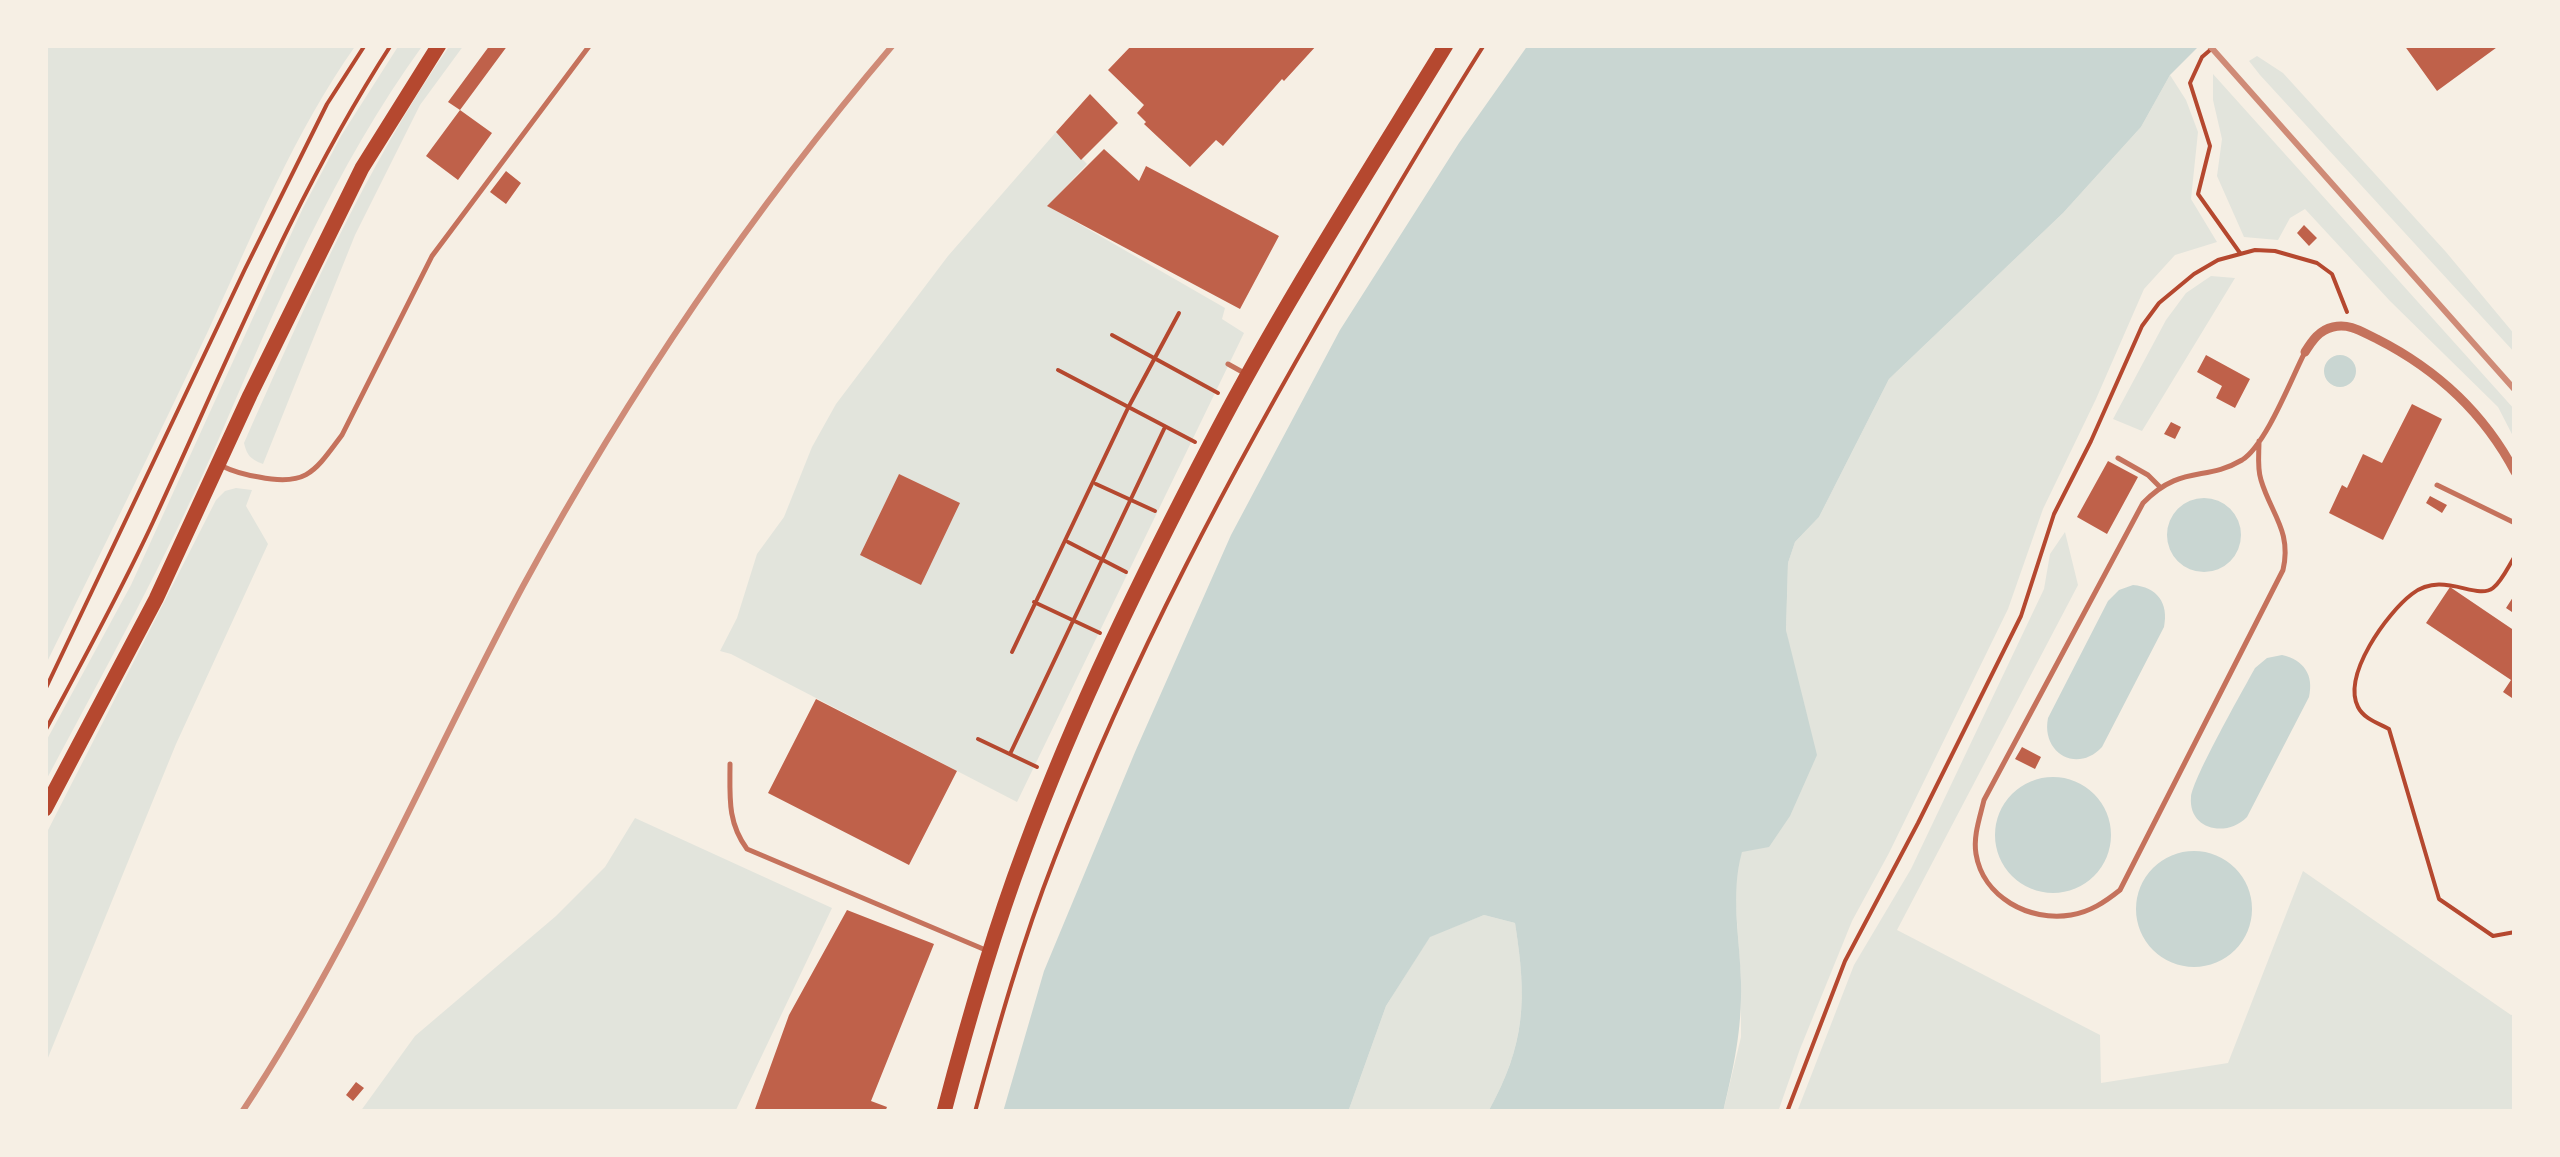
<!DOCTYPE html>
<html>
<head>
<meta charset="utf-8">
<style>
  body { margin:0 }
  #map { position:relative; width:2560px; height:1157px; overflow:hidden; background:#f6efe4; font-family:Ubuntu,sans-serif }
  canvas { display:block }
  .frame { position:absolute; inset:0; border:48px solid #f6efe4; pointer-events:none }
</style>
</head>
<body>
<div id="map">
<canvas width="2560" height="1157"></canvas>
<div class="frame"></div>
</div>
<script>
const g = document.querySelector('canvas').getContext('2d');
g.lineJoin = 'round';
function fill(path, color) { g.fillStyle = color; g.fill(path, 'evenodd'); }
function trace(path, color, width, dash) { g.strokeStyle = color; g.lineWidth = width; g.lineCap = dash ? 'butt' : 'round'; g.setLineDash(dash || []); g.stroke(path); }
fill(new Path2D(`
  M45 45H356C295 131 253 234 209 329 156 442 100 554 45 666Z
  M399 45H423C335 166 276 306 217 443 166 559 105 670 45 782V743L131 585 303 208 341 136Z
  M450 45H464L420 105 355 235 263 464C250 459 247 455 244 443 305 306 364 169 450 45Z
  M2257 56 2283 73 2446 252 2515 335V353L2260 75 2249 61Z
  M2213 74 2515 410V440L2498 407 2390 301 2305 209 2290 218 2278 240 2244 237 2217 176 2222 139 2213 100Z
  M2170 75 2186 100 2198 132 2191 199 2217 242 2175 255 2144 289 2096 399 2043 509 2008 609 1889 853 1852 921 1800 1049 1778 1112H1723L1741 1037V981L1734 878 1794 672 1786 630 1788 563 1795 542 1819 517 1889 379 2063 213 2141 127Z
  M1056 132 1087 164 1048 206 1225 308 1222 319 1244 333 1017 802 731 654 720 651 737 618 757 554 784 517 812 447 836 404 948 256Z
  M2211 276 2235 278 2142 431 2113 419 2166 320 2186 293Z
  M236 488 252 490 246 506 268 544 176 744 45 1065V836L216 500 225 491Z
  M2065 532 2078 585 1897 930 2100 1035 2101 1083 2228 1063 2303 871 2511 1015 2515 1014V1112H1797L1854 965 1911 869 2044 589 2050 554Z
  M635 818 832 908 735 1112H360L415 1036 556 916 605 867Z
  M1484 915 1515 923C1527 998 1526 1044 1488 1112H1348L1386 1006 1430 936Z`), '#e2e4dc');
fill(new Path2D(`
  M1528 45H2200L2170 75 2141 127 2063 213 1889 379 1819 517 1795 542 1788 563 1786 630 1817 755 1790 816 1769 847 1742 852C1730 894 1740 938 1741 982 1742 1031 1734 1065 1723 1112H1488C1526 1044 1527 999 1515 923L1484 915 1430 937 1386 1006 1348 1112H1003L1044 971 1135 752 1231 535 1340 330 1459 143Z
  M2324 371a16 16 0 1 1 32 0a16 16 0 1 1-32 0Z
  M2167 535a37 37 0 1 1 74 0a37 37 0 1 1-74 0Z
  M2133 585C2157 587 2169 603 2164 627L2102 747C2077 774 2041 753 2048 718L2108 601 2119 590Z
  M2282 655C2304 660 2314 675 2309 697L2247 817C2227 838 2188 830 2191 797 2193 778 2243 690 2255 668L2267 658Z
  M1995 835a58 58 0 1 1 116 0a58 58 0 1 1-116 0Z
  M2136 909a58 58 0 1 1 116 0a58 58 0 1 1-116 0Z`), '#c9d6d2');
fill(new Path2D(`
  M490 45H508L460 110 448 102Z
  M1132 45H1317L1284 81 1282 79 1223 146 1216 140 1190 167 1144 124 1146 122 1137 113 1144 105 1108 70Z
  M2404 45H2500L2437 91Z
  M1090 94 1118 123 1081 160 1056 132Z
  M460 110 492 133 458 180 426 156Z
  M1104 149 1139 181 1146 166 1279 236 1240 309 1047 206Z
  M506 171 521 183 506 204 490 192Z
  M2304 225 2317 238 2309 246 2297 233Z
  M2206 355 2250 379 2235 408 2216 398 2222 386 2197 372Z
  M2412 404 2442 419 2383 540 2329 513 2342 485 2347 488 2363 454 2382 463Z
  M2171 422 2181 427 2175 439 2164 434Z
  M2108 461 2138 477 2107 534 2077 517Z
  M899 474 960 503 921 585 860 555Z
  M2430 496 2447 505 2442 513 2426 503Z
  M2450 587 2515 631V700L2503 692 2511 680 2426 623Z
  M2515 594V614L2506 608Z
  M816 699 957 771 909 865 768 793Z
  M2022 747 2041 757 2035 769 2015 759Z
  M847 910 934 944 871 1101 887 1107 885 1112H754L789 1015Z
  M356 1082 364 1088 353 1101 346 1095Z`), '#bf614a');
trace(new Path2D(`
  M2216 45 2202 57 2190 83 2210 146 2198 194 2240 253
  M1112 335 1218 393
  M1058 370 1195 442
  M1096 484 1155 511
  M1068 542 1126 572
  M2515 556C2509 565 2502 581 2493 588 2476 601 2443 570 2412 594 2387 613 2342 675 2358 707 2364 719 2378 723 2389 729L2439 899 2493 936 2515 932
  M1034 602 1100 633
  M1012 652 1128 408 1179 313
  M45 690 245 269 327 104 365 45
  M45 731C82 662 120 593 153 522 228 360 294 195 391 45
  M978 739 1037 767
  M1010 754 1165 427
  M975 1112C998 1027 1022 942 1054 860 1131 659 1232 470 1340 285 1387 204 1434 124 1484 45
  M1787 1112 1845 961 1918 823 2021 616 2054 514 2091 441 2142 326 2159 303 2194 274 2218 260 2255 250 2275 251 2317 263 2332 274 2347 312`), '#b5482f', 4);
trace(new Path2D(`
  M1228 364 1246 374
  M2259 441C2259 454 2257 468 2261 480 2271 514 2292 531 2283 570L2120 890C2105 902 2090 912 2071 915 2029 922 1983 897 1976 854 1973 836 1980 817 1984 800L2143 503C2181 464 2205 482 2242 460 2266 445 2291 379 2305 352
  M2118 458 2148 475 2159 486
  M222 466C234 472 246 475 259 477 307 487 315 471 342 435L432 256 590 45
  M2437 485 2515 523
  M730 764C730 796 727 822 747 849L988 951`), '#c5725c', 5);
trace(new Path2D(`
  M2305 352C2312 341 2319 330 2333 327 2350 323 2362 332 2377 339 2436 369 2484 413 2515 472`), '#c5725c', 9);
trace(new Path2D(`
  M45 809 156 599 250 395 362 168 439 45
  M944 1112C967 1024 992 936 1024 851 1076 709 1144 571 1214 437 1284 303 1367 174 1446 45`), '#b5482f', 15);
trace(new Path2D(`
  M2209 45 2515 390
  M242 1112C352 946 429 761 523 586 629 391 749 214 893 45`), '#cf8b77', 6);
</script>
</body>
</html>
